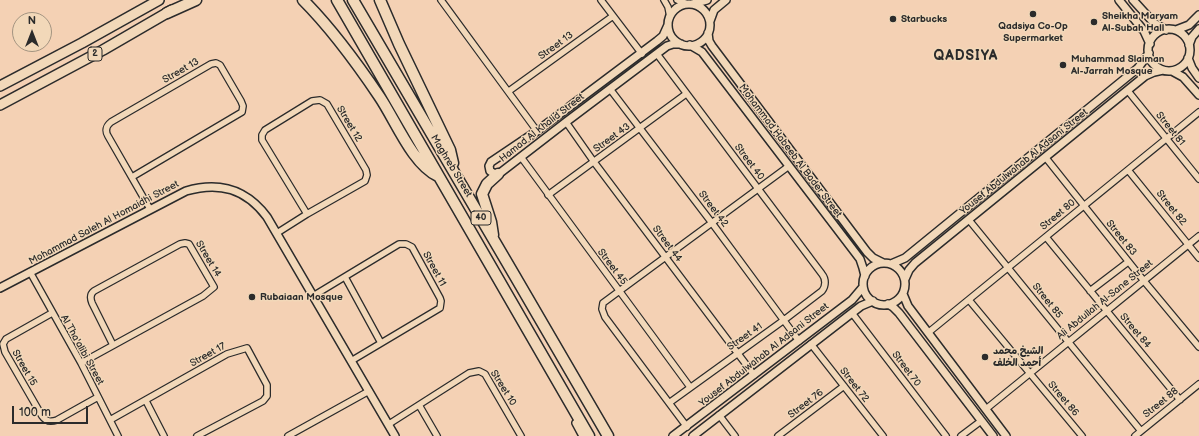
<!DOCTYPE html>
<html>
<head>
<meta charset="utf-8">
<style>
  body { margin:0 }
  #map { position:relative; width:1199px; height:436px; overflow:hidden; background:#f4d1b4; font-family:"Balsamiq Sans",sans-serif }
  canvas { display:block }
  .north { position:absolute; left:12px; top:12px; width:40px; height:40px; box-sizing:border-box; background:#f2d8b9; border:1px solid #a29380; border-radius:50%; rotate:0deg; font-size:11px; font-weight:700; line-height:16px; text-align:center; color:#2b2b2b }
  .north::after { content:''; display:block; margin:auto; width:14px; height:18px; background:#2b2b2b; clip-path:polygon(50% 0,100% 100%,50% 72%,0 100%) }
  .scale { position:absolute; left:12px; top:406px; width:76px; height:18px; box-sizing:border-box; border:2px solid #2b2b2b; border-top:0; padding-left:5px; font-size:12px; line-height:14px; white-space:nowrap; color:#2b2b2b; -webkit-text-stroke:3px #f2d8b9; paint-order:stroke }
</style>
</head>
<body>
<div id="map">
<canvas width="1199" height="436"></canvas>
<div class="north">N</div>
<div class="scale">100 m</div>
</div>
<script>
const g = document.querySelector('canvas').getContext('2d');
g.lineJoin = 'round';
function trace(path, color, width, dash) { g.strokeStyle = color; g.lineWidth = width; g.lineCap = dash ? 'butt' : 'round'; g.setLineDash(dash || []); g.stroke(path); }
function drawText(font, color, halo, rows, align = 'center') {
  g.font = font + ' "Balsamiq Sans","Playpen Sans Arabic",sans-serif'; g.lineWidth = 3; g.setLineDash([]); g.textBaseline = 'middle'; g.strokeStyle = halo; g.fillStyle = color; for (const [text, x, y, turn = 0] of rows) {
    g.save(); g.translate(x, y); g.rotate((+turn || 0) * Math.PI / 180); g.textAlign = isNaN(turn) ? turn : align; if (halo) g.strokeText(text, 0, 0); g.fillText(text, 0, 0); g.restore();
  }
}
const minor = new Path2D(`
  M441 0 537 131
  M601 0 642 54
  M664 0 668 7 670 17
  M677 0 688 4
  M657 54 822 274C826 279 826 286 822 291L784 320 669 403
  M610 89 712 223 799 341
  M509 91 613 16
  M1128 91 1199 179
  M566 122 594 162 754 375
  M521 157 690 387
  M1046 158 1144 281 1199 347
  M1128 170 1199 258
  M132 177 242 112 243 106 241 101 220 65 216 63 211 64 111 122C106 126 105 131 108 136L150 209
  M548 195 686 94
  M969 220 1141 431
  M277 233 307 214 365 181 367 175 366 170 327 104 320 100 312 101 265 130 262 135V140L307 214
  M1046 237 1180 400
  M30 272 81 363 118 436
  M345 277 381 343
  M1090 291 1128 262
  M313 296 399 244H406L412 247 440 298 441 301 440 308 351 361
  M969 300 1082 436
  M52 313 6 339 3 344 5 352 42 416C46 422 51 422 57 420L98 397
  M852 313 946 436
  M929 332 1199 112
  M811 344 883 436
  M81 363 203 296 214 287 189 244 185 243 180 244 94 291C90 294 90 298 92 303L113 345
  M146 401 164 436
  M419 405 437 436
  M986 409 1199 236
  M719 415 735 436
  M110 420 227 354 247 348 267 385V396L263 401 197 436
  M389 424 469 373 479 371 485 374 521 436
  M687 427 605 317 602 309 603 303 789 166
  M288 436 369 391
  M778 436 844 386
  M961 436 981 421
  M1135 436 1199 384`);
const tertiary = new Path2D(`
  M1119 0 1144 31 1150 44
  M1133 0 1154 23 1166 30
  M692 4 707 0
  M668 25a21 21 0 1 1 42 0a21 21 0 1 1-42 0Z
  M710 21 714 10 726 0
  M668 25 663 36 657 41 537 131 491 162 489 166 490 171 495 174 500 173 566 122 667 46 673 44H681
  M1148 50a21 21 0 1 1 42 0a21 21 0 1 1-42 0Z
  M1176 30 1189 25 1199 15
  M708 33 709 41 712 46 867 252 873 258 883 263
  M690 45 702 52 860 259 863 268 865 276
  M1189 45 1192 37 1199 29
  M1188 58 1192 68 1199 78
  M1172 71 1183 77 1199 95
  M863 284a21 21 0 1 1 42 0a21 21 0 1 1-42 0Z
  M891 264 905 258 1138 68 1149 53
  M905 279 909 270 915 263 1145 76 1154 72 1163 70
  M0 288 186 191C220 181 246 189 267 217L395 436
  M903 294 908 306 1006 436
  M888 304 893 307 899 313 993 436
  M576 423 583 436
  M673 436 852 300 863 287
  M693 436 861 306 873 301`);
const primary = new Path2D(`
  M0 86 82 43 159 0
  M0 105 103 50 172 10`);
const motorway = new Path2D(`
  M303 0C332 29 356 62 379 96 395 119 412 164 438 176
  M337 0 589 436
  M353 0C438 146 524 290 608 436
  M380 0 399 44 450 150 453 163
  M167 13 196 0
  M493 235 491 222 482 194 487 184 498 174`);
trace(minor, '#2b2b2b', 8);
trace(tertiary, '#2b2b2b', 10);
trace(primary, '#2b2b2b', 12);
trace(motorway, '#2b2b2b', 13);
trace(minor, '#f2d8b9', 5.5);
trace(tertiary, '#f2d8b9', 7);
trace(primary, '#f2d8b9', 9);
trace(motorway, '#f2d8b9', 10);
for (const [x, y, r, color] of [
  [1033,14,4,"#2b2b2b"],
  [893,19,4,"#2b2b2b"],
  [1094,22,4,"#2b2b2b"],
  [1063,65,4,"#2b2b2b"],
  [252,297,4,"#2b2b2b"],
  [985,357,4,"#2b2b2b"]
]) { const dot = new Path2D(); dot.arc(x, y, r, 0, 2 * Math.PI); g.fillStyle = color; g.fill(dot); trace(dot, '#f2d8b9', 1.5); }
for (const [x, y, w] of [
  [95,54,14],
  [481,218,20]
]) { const box = new Path2D(); box.roundRect(x - w / 2, y - 7, w, 14, 3); g.fillStyle = '#f2d8b9'; g.fill(box); trace(box, '#2b2b2b', 1); }
drawText('bold 9px', '#2b2b2b', null, [
  ["2",95,54],
  ["40",481,218]
]);
drawText('bold 10px', '#2b2b2b', '#f2d8b9', [
  ["Sheikha Maryam",1102,16],
  ["Al-Subah Hall",1102,28],
  ["Starbucks",901,19],
  ["Qadsiya Co-Op",1033,26,"center"],
  ["Supermarket",1033,38,"center"],
  ["Muhammad Slaiman",1071,59],
  ["Al-Jarrah Mosque",1071,71],
  ["Rubaiaan Mosque",260,297],
  ["الشيخ محمد",993,351],
  ["أحمد الخلف",993,363]
], 'left');
drawText('10px', '#2b2b2b', '#f2d8b9', [
  ["Street 13",556,46,-36],
  ["Street 13",181,71,-30],
  ["Street 12",349,124,59],
  ["Hamad Al Khalid Street",542,128,-38],
  ["Street 81",1170,129,51],
  ["Street 43",612,138,-36],
  ["Mohammad Habeeb Al Bader Street",790,151,53],
  ["Street 40",749,162,53],
  ["Yousef Abdulwahab Al Adsani Street",1024,162,-39],
  ["Maghreb Street",451,166,59],
  ["Street 82",1171,208,51],
  ["Street 42",713,209,53],
  ["Street 80",1058,215,-40],
  ["Mohammad Saleh Al Homaidhi Street",104,223,-28],
  ["Street 83",1121,238,51],
  ["Street 44",667,244,53],
  ["Street 14",208,259,59],
  ["Street 45",612,267,53],
  ["Street 11",434,269,61],
  ["Ali Abdullah Al-Sane Street",1105,300,-39],
  ["Street 85",1047,301,51],
  ["Street 84",1135,331,50],
  ["Street 41",745,337,-35],
  ["Al Tha'alibi Street",82,350,61],
  ["Street 17",208,355,-29],
  ["Yousef Abdulwahab Al Adsani Street",764,355,-38],
  ["Street 15",24,368,60],
  ["Street 70",906,369,53],
  ["Street 72",854,385,52],
  ["Street 10",503,388,58],
  ["Street 86",1063,399,50],
  ["Street 88",1161,403,-39],
  ["Street 76",806,404,-37]
]);
g.letterSpacing = '1px';
drawText('bold 14px', '#2b2b2b', '#f2d8b9', [
  ["QADSIYA",966,56]
]);
g.letterSpacing = '0px';
</script>
</body>
</html>
